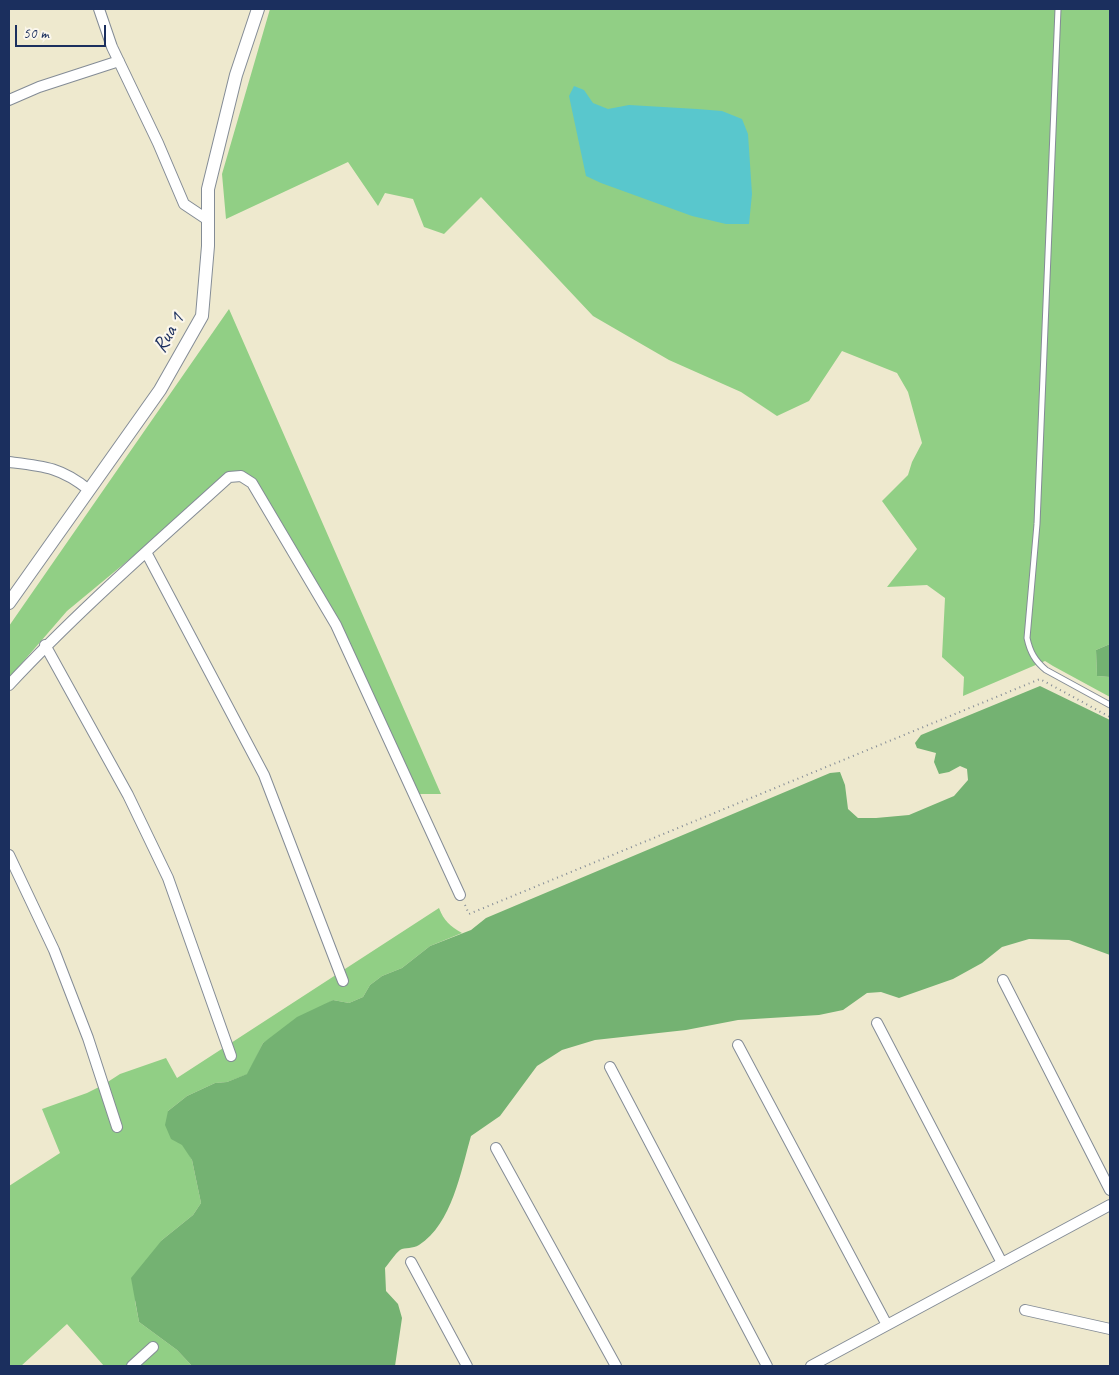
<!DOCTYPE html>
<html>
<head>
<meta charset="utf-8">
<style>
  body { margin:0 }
  #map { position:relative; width:1119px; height:1375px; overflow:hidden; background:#eee9ce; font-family:Caveat,sans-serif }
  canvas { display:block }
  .frame { position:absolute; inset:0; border:10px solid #1b2f5e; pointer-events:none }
  .scale { position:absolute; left:15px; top:25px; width:91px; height:22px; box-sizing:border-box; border:2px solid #1b2f5e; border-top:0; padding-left:6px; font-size:15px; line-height:18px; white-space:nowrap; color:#1b2f5e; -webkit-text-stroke:4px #fbf7ec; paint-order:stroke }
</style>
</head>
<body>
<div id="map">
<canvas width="1119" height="1375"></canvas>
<div class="frame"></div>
<div class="scale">50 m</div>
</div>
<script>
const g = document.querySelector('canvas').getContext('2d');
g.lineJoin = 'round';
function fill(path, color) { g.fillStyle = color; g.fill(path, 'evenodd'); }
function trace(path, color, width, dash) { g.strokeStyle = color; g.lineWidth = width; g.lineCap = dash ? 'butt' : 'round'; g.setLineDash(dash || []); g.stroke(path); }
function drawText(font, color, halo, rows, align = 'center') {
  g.font = font + ' Caveat,sans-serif'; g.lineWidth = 4.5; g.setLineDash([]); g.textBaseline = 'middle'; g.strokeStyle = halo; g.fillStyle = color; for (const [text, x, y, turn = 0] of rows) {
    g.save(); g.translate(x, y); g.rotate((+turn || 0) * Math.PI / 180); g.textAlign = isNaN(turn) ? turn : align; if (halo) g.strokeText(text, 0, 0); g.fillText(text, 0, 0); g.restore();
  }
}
fill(new Path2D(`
  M270 9H1110V644L1096 650 1097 676 1110 677V697L1053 666 1045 661 963 696 964 677 942 657 945 598 927 585 887 587 917 549 882 501 908 475 912 462 922 443 908 392 897 373 842 351 809 401 777 416 741 392 669 360 593 316 481 197 444 234 424 227 413 199 385 193 378 206 348 162 226 219 222 174Z
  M229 309 441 794H414L303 568 252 483 229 477 67 611 9 678V626Z
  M439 908C444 921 450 926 462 933L430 946 402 968 382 976 370 985 363 997 349 1003 333 1000 263 1043 248 1074 227 1082 215 1083 187 1096 168 1111 192 1160 201 1203 193 1215 162 1240 135 1301 139 1322 177 1350 192 1366H104L67 1324 21 1366H9V1186L60 1153 42 1109 87 1093 103 1085 120 1074 166 1058 177 1078Z`), '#91cf85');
fill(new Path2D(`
  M1110 644V677L1097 676 1096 650Z
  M1040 686 1110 720V955L1069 940 1029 939 1002 947 982 963 953 979 899 998 881 992 867 993 843 1010 819 1015 738 1020 686 1030 595 1040 562 1050 537 1066 500 1116 471 1136C461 1171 452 1224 419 1245 413 1249 405 1247 400 1250 395 1254 389 1263 385 1268L386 1291 398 1304 402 1318 395 1366H192L177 1350 139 1322 131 1278 162 1240 193 1215 201 1203 192 1160 182 1145 171 1139 165 1125 168 1111 187 1096 215 1083 227 1082 247 1074 263 1043 297 1017 333 1000 349 1003 363 997 370 985 382 976 402 968 430 946 471 930 486 918 830 773 840 772 845 785 848 809 858 818H876L909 815 954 796 968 780 967 769 960 766 949 772 939 774 934 762 936 753 917 748 915 743 921 735Z`), '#74b272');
fill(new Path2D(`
  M574 86 584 90 593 103 608 109 629 105 697 109 722 111 742 119 748 134 752 194 749 224H726L692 216 601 183 586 176 569 96Z`), '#59c7cd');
const service = new Path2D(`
  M1058 9 1037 524 1027 638C1030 652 1035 661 1046 670L1110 705`);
const minor = new Path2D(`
  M99 9 112 47 158 143 184 204 208 220
  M9 100 39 87 119 61
  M9 462C43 466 61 467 89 490
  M146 552 264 775 343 981
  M45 645 128 795 168 878 231 1056
  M9 685C78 611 154 545 229 477L241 476 252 483 336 625 460 895
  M9 855 54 950 88 1038 117 1127
  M1003 980 1110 1190
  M877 1023 1002 1263
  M738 1045 887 1325
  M610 1067 767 1366
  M496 1148 616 1366
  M411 1262 467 1366
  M1025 1310 1110 1329
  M132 1366 153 1347
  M811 1366 1110 1205`);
const tertiary = new Path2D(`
  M9 603 160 390 202 316 208 246V189L236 75 258 9`);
trace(service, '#848c96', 7);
trace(minor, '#848c96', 12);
trace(tertiary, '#848c96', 14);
trace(new Path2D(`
  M465 905 469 914 1040 679 1110 717`), '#848c96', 2, [1, 4]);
trace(service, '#fff', 5);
trace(minor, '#fff', 10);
trace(tertiary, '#fff', 12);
drawText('21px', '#1b2f5e', '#fbf7ec', [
  ["Rua 1",169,333,-60]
]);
</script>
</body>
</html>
